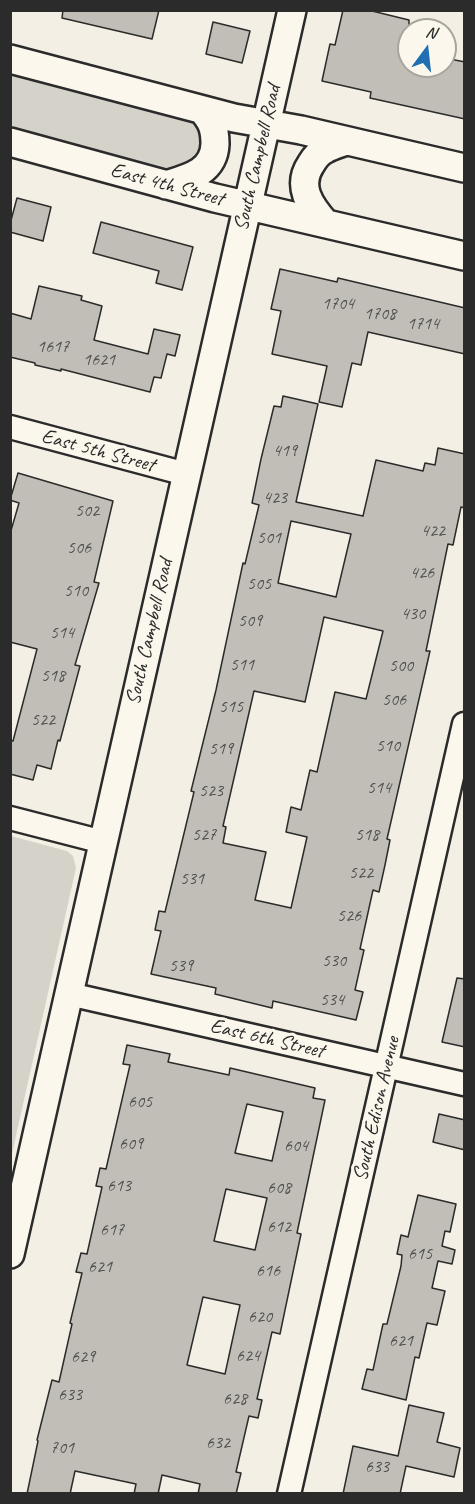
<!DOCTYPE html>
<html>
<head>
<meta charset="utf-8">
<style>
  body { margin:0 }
  #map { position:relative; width:475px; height:1504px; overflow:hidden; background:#f3efe4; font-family:Caveat,sans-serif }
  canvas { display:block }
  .frame { position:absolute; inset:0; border:12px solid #2b2b2b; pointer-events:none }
  .north { position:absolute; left:397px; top:18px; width:60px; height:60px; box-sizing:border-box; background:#fbf7ec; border:2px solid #a8a59f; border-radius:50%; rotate:15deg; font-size:16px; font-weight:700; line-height:24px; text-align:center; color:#2b2b2b }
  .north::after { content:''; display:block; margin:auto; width:21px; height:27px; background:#1f6fb2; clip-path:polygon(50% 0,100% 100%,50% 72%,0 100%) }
</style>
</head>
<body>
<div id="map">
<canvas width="475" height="1504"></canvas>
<div class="frame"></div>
<div class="north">N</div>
</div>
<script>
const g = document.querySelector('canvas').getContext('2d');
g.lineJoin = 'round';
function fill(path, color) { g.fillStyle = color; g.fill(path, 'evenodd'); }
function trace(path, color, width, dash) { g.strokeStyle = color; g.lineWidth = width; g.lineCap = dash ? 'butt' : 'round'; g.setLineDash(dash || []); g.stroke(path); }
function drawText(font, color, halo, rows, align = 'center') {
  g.font = font + ' Caveat,sans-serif'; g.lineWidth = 6; g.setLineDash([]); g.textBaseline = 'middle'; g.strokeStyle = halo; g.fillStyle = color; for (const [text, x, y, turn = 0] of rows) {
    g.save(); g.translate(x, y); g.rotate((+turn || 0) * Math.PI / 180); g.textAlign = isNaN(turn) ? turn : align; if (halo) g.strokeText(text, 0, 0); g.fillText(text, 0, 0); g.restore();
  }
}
fill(new Path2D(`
  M10 72 191 120C208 129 203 137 203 155L181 172 11 127Z
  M11 836 67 851 73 856 76 868 11 1158Z`), '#d5d2c9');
const building = new Path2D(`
  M63 10H159L152 39 62 18Z
  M343 10H368L409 20V66H445V58L465 62V119L370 98 371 92 322 81 330 44 335 45Z
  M213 22 250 31 242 63 206 54Z
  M17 198 51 207 43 241 10 232V224Z
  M101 222 193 247 182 290 156 283 159 271 93 253Z
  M280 269 337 282 338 278 465 308V354L368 332 361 365 352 363 342 407 319 402 327 366 272 354 281 311 271 309Z
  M39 286 82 296 81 300 102 306 94 340 148 354 154 329 180 335 175 356 167 354 161 378 154 377 150 392 61 369V371L35 365V363L10 357V313L31 319Z
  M283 396 318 404 296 502 363 516 376 460 423 471 425 463 435 465 438 448 465 454V508L461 507 453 545 448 544 426 651H430L387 839 390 840 385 865 379 892 373 890 360 949 364 950 355 990 363 992 356 1020 273 1001 272 1008 215 994 216 988 151 974 161 931 155 930 159 911 165 912 194 792 191 791 216 690 243 563 245 564 259 505 252 503 261 459 274 406 281 407ZM291 521 351 534 336 597 278 583ZM324 617 383 631 366 699 335 692 317 772 310 770 301 810 291 807 286 832 307 837 291 908 255 900 266 852 223 843 226 827 223 826 254 691 305 702Z
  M18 473 113 501 94 582 99 583 75 665 80 666 60 741 58 740 51 769 37 765 33 780 10 774V740L13 741 37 649 10 642V534L19 503 10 500Z
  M457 978 465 979V1047L442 1042Z
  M127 1045 170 1054 168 1062 229 1075 230 1068 315 1088 313 1098 325 1100 297 1233 301 1234 285 1310 280 1334 272 1332 257 1399 262 1400 258 1418 249 1416 236 1472 241 1473 236 1494H198L200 1484 162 1475 158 1494H134L136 1484 75 1471 70 1494H27L38 1441 37 1440 52 1380 59 1382 72 1324 70 1323 82 1273 76 1272 81 1253 87 1254 102 1187 96 1186 100 1168 106 1169 130 1065 123 1064ZM247 1104 283 1112 272 1161 235 1153ZM226 1189 267 1198 255 1250 214 1241ZM203 1297 240 1305 225 1374 187 1365Z
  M439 1114 465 1120V1150L433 1142Z
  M418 1195 456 1204 450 1232 445 1231 442 1246 455 1250 452 1264 438 1261 432 1288 445 1291 437 1325 427 1323 419 1358 415 1357 406 1400 362 1389 367 1369 373 1370 383 1324H387L401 1266 402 1255 397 1254 401 1235 408 1237Z
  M409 1405 444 1413 437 1442 460 1448 454 1477 406 1466 400 1494H343L353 1446 398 1456Z`);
fill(building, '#c0beb6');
trace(building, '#2b2b2b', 1.5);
const minor = new Path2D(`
  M10 427 186 474
  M10 818 103 842
  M69 994 464 1084
  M289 1494 464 724`);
const tertiary = new Path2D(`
  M10 59 234 118 301 130 464 168
  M10 142 215 198 464 256
  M166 185C189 178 214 172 215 144 215 129 212 121 202 110
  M325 223C310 206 296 186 311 164 314 159 318 153 324 150 330 146 338 144 346 141
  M10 1254 292 10`);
trace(minor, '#2b2b2b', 27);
trace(tertiary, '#2b2b2b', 32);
trace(minor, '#fbf7ec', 22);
trace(tertiary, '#fbf7ec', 27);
drawText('18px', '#50504e', null, [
  ["1704",338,304],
  ["1708",380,314],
  ["1714",423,324],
  ["1617",53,347],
  ["1621",99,360],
  ["419",285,451],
  ["423",275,498],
  ["502",87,511],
  ["422",433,531],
  ["501",269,538],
  ["506",79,548],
  ["426",422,573],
  ["505",259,584],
  ["510",76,591],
  ["430",413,614],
  ["509",250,621],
  ["514",62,633],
  ["511",242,665],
  ["500",401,666],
  ["518",53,676],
  ["506",394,700],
  ["515",231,707],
  ["522",43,720],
  ["510",388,746],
  ["519",221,749],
  ["514",379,788],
  ["523",211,791],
  ["527",204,835],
  ["518",367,835],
  ["522",361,873],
  ["531",192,879],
  ["526",349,916],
  ["530",334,961],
  ["539",181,966],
  ["534",332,1000],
  ["605",140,1102],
  ["609",131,1144],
  ["604",296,1146],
  ["613",119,1186],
  ["608",279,1188],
  ["612",279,1227],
  ["617",112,1230],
  ["615",420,1254],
  ["621",100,1267],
  ["616",268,1271],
  ["620",260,1317],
  ["621",401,1341],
  ["624",248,1356],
  ["629",83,1357],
  ["633",70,1395],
  ["628",235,1399],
  ["632",218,1443],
  ["701",62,1448],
  ["633",377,1467]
]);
drawText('21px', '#2b2b2b', '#fbf7ec', [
  ["South Campbell Road",258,158,-77],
  ["East 4th Street",167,185,15],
  ["East 5th Street",98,451,15],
  ["South Campbell Road",150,632,-77],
  ["East 6th Street",267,1039,13],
  ["South Edison Avenue",377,1109,-77]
]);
</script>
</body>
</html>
